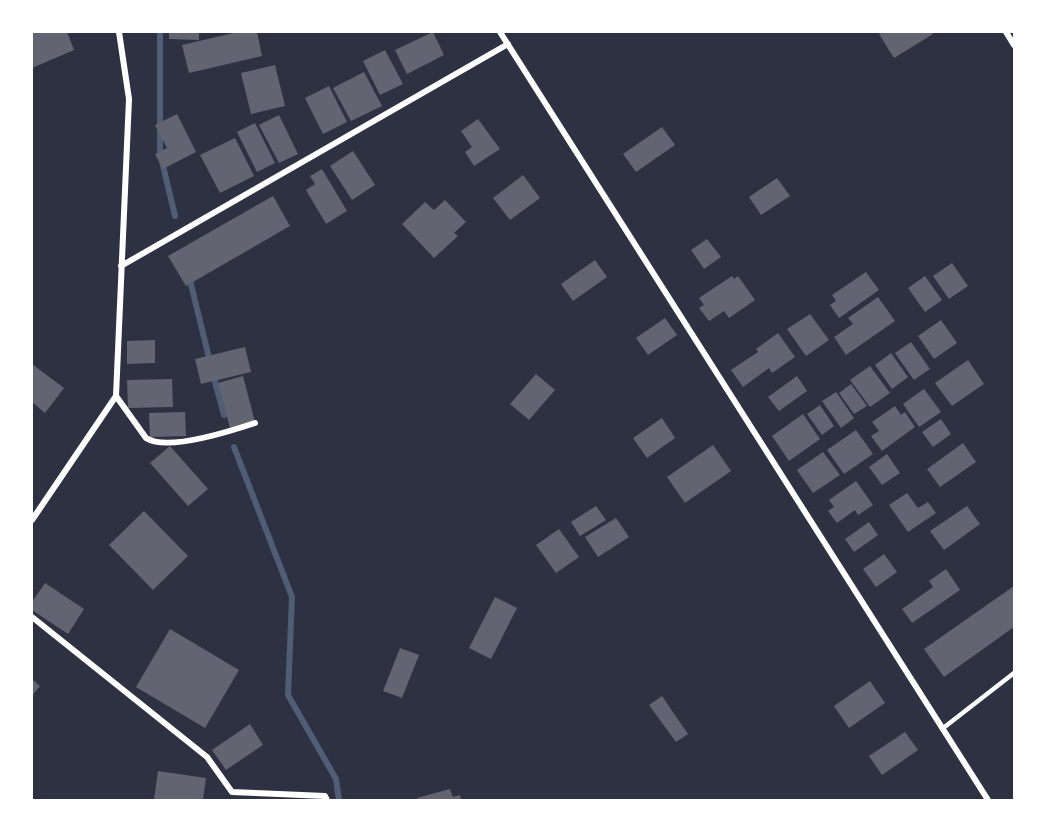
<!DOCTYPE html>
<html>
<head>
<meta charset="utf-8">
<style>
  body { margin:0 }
  #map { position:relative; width:1046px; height:832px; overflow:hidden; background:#2d3142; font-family:Mulish,sans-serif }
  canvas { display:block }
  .frame { position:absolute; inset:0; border:33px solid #fff; pointer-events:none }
</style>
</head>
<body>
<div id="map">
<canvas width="1046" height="832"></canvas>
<div class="frame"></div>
</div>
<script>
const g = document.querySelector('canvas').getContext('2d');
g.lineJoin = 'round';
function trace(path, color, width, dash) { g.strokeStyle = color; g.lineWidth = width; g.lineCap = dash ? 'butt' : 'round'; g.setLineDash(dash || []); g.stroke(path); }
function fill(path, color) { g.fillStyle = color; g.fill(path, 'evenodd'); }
trace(new Path2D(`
  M160 32V153L175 216
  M189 276 210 362
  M213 375 224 415
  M234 447 292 597 288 695 336 779 339 800`), '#4f5d75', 6);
fill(new Path2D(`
  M32 32H67L74 50 32 68Z
  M169 32H199V40L169 39Z
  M238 32H257L262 56 189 73 182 45Z
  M433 32 444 55 407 74 395 50Z
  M882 32H931L933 34 894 58 879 34Z
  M385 50 403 84 380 95 363 61Z
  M275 65 285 106 251 114 241 73Z
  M364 72 382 106 351 121 333 88Z
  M329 86 347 122 323 134 305 98Z
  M177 114 196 152 163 169 155 154 167 148 155 125Z
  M279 115 298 154 279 163 259 125Z
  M478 119 500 149 474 166 465 152 472 147 461 131Z
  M255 123 275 163 257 172 237 132Z
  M662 127 675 145 636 172 623 154Z
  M235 138 254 176 220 193 200 155Z
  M353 151 375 185 352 200 330 166Z
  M322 169 347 211 326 224 306 190 315 184 310 176Z
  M523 175 540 198 510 220 493 198Z
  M777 178 790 196 761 215 749 197Z
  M273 196 290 226 186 286 168 256Z
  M445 200 466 222 454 233 458 236 434 258 402 224 425 202 434 210Z
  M707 239 721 257 704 269 691 250Z
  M595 260 607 277 573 301 561 284Z
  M952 263 968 286 949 299 933 276Z
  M866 272 879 290 839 318 830 305 836 301 832 295Z
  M732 276 734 279 738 276 755 300 729 318 724 311 709 321 699 308 704 305 699 298Z
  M925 276 942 300 925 312 908 288Z
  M878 297 895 321 846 355 834 337 853 324 848 318Z
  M810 314 829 340 806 356 787 329Z
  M665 318 677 335 648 355 636 338Z
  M941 320 957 343 934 359 918 336Z
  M778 333 795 357 772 373 769 368 743 387 731 370 758 352 756 349Z
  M155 340V363L127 364V341Z
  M911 342 930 369 914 380 895 353Z
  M245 347 251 372 201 384 195 359Z
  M891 353 908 377 892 389 875 365Z
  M968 360 984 384 952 406 935 383Z
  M32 364 64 388 45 413 32 402Z
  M870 366 890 393 870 407 850 380Z
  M536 374 555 390 529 420 510 404Z
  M243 376 255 422 230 428 218 383Z
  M797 376 807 391 779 411 768 397Z
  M172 379 173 407 128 408 127 380Z
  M851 384 867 406 854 414 839 393Z
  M924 389 941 412 919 427 903 404Z
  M836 392 854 418 841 428 822 401Z
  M820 405 834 426 822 435 807 414Z
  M895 406 901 415 905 412 915 427 882 451 871 436 879 431 872 422Z
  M185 412 186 436 150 437 149 413Z
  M803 414 820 439 789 461 772 436Z
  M662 418 675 438 647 458 633 438Z
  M941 419 951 434 933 447 922 432Z
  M856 430 873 454 844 474 827 450Z
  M963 443 976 462 940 487 927 469Z
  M713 445 731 471 685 503 667 477Z
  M170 446 208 489 188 506 150 463Z
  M823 452 840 475 813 493 797 470Z
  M887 454 900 473 882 485 869 467Z
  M856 481 873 505 858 515 855 510 837 523 828 511 834 507 829 500Z
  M907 493 918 508 928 502 936 513 908 532 889 505Z
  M596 506 606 520 580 536 571 522Z
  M967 506 980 524 944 550 930 531Z
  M144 511 188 556 153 590 109 545Z
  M616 518 629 537 598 557 585 537Z
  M869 522 878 535 854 552 845 539Z
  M559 529 579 557 556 573 536 545Z
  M884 554 897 572 876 587 863 569Z
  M946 569 960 590 912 623 902 609 933 587 929 581Z
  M45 583 84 609 68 634 32 610V602Z
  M1014 586V627L944 677 924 649Z
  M495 597 517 608 491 659 469 648Z
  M170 629 239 670 205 728 136 687Z
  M400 648 419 655 402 698 383 691Z
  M32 679 40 686 32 696Z
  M870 681 885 703 849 728 834 706Z
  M662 696 688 734 676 742 649 705Z
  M250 724 263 745 226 770 212 750Z
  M905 732 918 750 882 775 869 756Z
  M158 771 206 778 203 800 154 799Z
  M450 789 453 797 460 795 461 800H418L417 798Z`), '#626471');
trace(new Path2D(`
  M942 729 1014 673`), '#fff', 4.5);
trace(new Path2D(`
  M500 32 988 800
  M1006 32 1014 45
  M121 266 508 44
  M116 396 146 438C167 452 231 431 255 423
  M32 520 116 396 129 99 119 32
  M32 617 207 757 232 792 325 796 327 800`), '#fff', 6);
</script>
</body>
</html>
